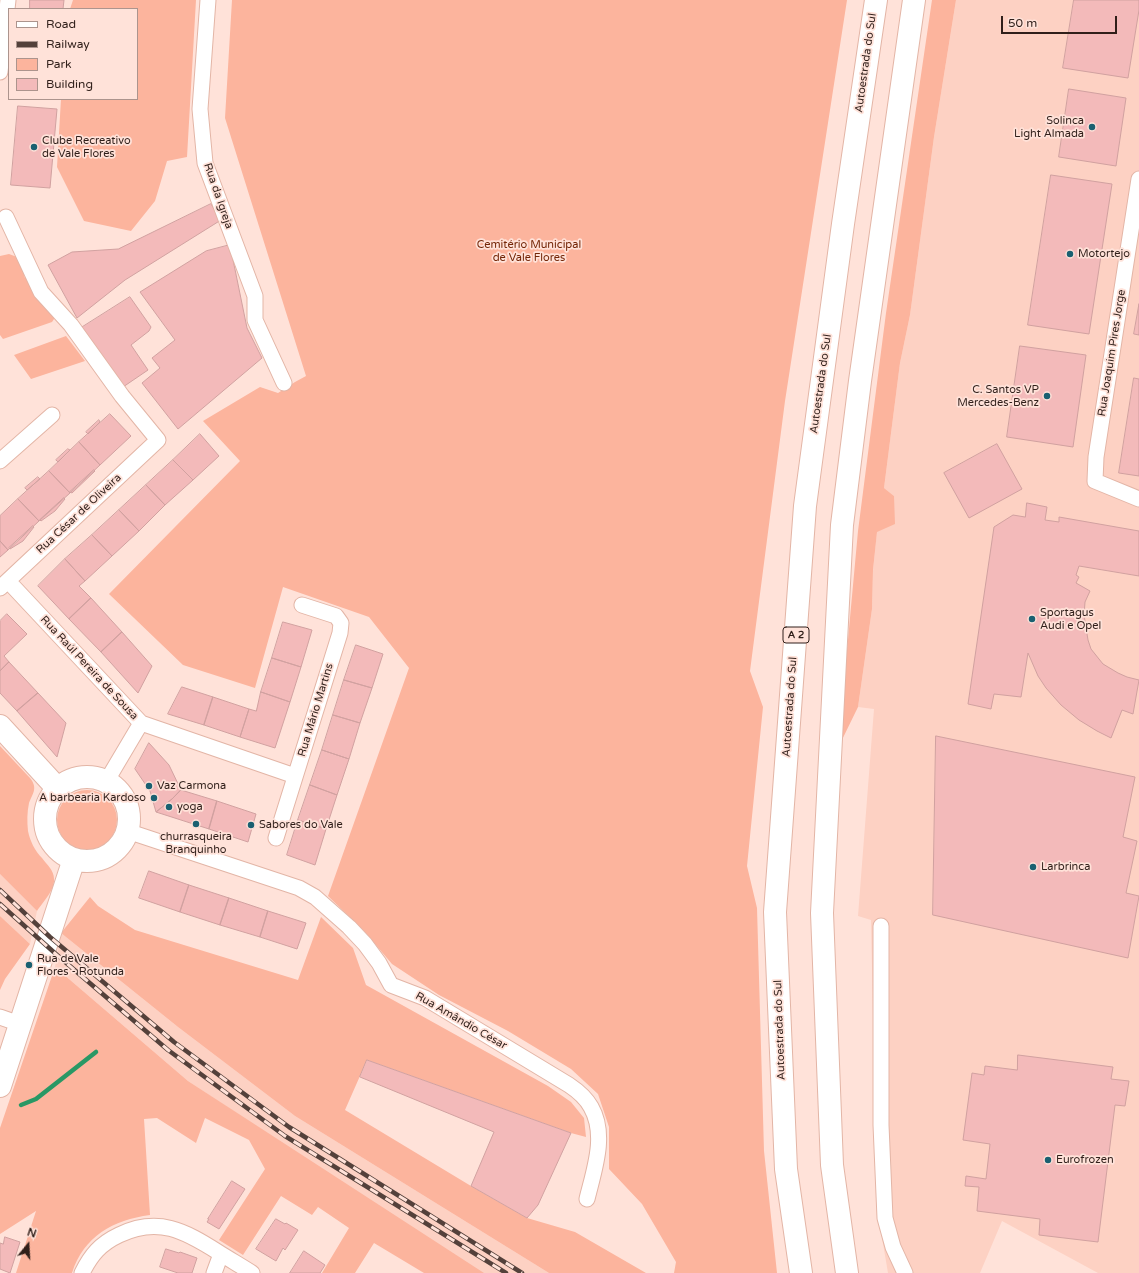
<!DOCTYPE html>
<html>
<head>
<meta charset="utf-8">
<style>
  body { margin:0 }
  #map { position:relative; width:1139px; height:1273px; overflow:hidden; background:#ffe2d9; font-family:"Varela Round",sans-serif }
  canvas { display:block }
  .legend { position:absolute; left:8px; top:8px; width:130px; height:92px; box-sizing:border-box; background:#ffe2d9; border:1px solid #ac948d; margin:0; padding:5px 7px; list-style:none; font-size:12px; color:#301f1a }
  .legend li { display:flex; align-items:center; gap:8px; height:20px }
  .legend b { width:20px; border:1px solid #ac948d }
  .north { position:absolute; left:8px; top:1225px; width:40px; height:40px; -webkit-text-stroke:3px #ffe2d9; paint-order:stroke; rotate:18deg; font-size:11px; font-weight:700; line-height:16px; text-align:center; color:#301f1a }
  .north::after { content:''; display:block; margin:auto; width:14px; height:18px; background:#301f1a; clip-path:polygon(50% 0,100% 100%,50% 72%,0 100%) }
  .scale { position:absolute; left:1001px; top:16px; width:116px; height:18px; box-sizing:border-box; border:2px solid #301f1a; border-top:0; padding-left:5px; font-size:12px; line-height:14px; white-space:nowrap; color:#301f1a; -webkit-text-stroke:3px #ffe2d9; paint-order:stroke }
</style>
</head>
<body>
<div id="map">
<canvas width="1139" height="1273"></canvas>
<ul class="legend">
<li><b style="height:5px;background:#fff"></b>Road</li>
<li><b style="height:5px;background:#54413b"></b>Railway</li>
<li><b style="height:11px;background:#fcb49d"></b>Park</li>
<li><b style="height:11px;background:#f3baba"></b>Building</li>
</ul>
<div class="north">N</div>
<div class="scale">50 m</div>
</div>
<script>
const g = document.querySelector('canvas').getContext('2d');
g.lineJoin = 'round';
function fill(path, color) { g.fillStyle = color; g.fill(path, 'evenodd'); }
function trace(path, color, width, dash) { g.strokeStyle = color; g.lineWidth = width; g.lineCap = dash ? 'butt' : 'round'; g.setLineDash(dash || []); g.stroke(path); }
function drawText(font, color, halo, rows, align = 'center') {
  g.font = font + ' "Varela Round",sans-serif'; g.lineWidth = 3.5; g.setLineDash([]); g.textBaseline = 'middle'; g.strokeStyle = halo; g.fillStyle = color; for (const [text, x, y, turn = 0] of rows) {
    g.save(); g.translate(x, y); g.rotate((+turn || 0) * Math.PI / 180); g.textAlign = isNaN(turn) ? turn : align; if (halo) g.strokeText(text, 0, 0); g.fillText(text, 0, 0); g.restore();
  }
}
fill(new Path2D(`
  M956 0H1139V1273H1098L1002 1221 980 1273H888L877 1208 871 920 858 916 874 709 858 707 872 609 873 571 877 531 894 496 884 488 900 363 910 315 934 137Z
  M0 874 37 911 30 944 0 916Z
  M61 933 178 1027 295 1116 549 1273H479L188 1081 55 967Z`), '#fdd1c3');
fill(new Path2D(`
  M73 0H196L187 157 167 161 155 201 131 231 84 221 57 167 61 99H137V9H70Z
  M232 0H847L785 401 750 671 763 707 747 866 757 908 764 1151 777 1273H674L676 1262 642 1204 609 1169V1127L598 1094 571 1069 508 1031 439 995 392 964 364 931 328 896 409 668 369 617 283 587 255 688 183 665 109 594 240 461 203 421 260 387 278 393 295 382 306 376 225 118Z
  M932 0H956L934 137 910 315 900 363 884 488 894 496 895 524 877 532 873 570 872 609 858 707 838 748 858 531 886 313Z
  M9 254 17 257 21 264 25 278 30 277 54 316V319L52 322 3 339 0 335V256Z
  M66 336 85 361 31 379 14 355Z
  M0 746 30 778C38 788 33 793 29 803 27 812 27 822 28 831 30 841 35 851 42 858 47 865 54 870 54 879 55 890 43 902 37 911L0 874Z
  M57 820a30 30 0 1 1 60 0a30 30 0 1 1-60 0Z
  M90 897 98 906 135 930 298 980 321 917 353 948 366 985 548 1086 571 1102 584 1118 586 1137 571 1133 367 1060 345 1110 471 1186 527 1218 575 1232 646 1273H549L295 1116 178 1027 61 933Z
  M0 916 30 944 5 979 0 990Z
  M55 967 188 1081 484 1273H424L374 1243 355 1273H322L349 1228 318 1207 312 1215 281 1196 243 1255 219 1240 265 1169 249 1140 205 1118 196 1143 157 1118 144 1119 150 1215C113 1220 84 1236 72 1273H16L36 1211 0 1234V1128Z`), '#fcb49d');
trace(new Path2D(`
  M21 1105 36 1099 96 1052`), '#299865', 4.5);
const building = new Path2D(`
  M30 0H64L63 9H30Z
  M1074 0H1139V10L1128 78 1063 68Z
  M1069 89 1126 98 1116 166 1059 157Z
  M18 106 57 109 50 188 11 185Z
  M1051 175 1112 184 1089 334 1028 325Z
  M211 204 221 220 125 280 77 318 48 265 72 252 118 249Z
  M230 245 247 328 262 358 178 429 142 383 160 368 152 358 175 340 140 292 206 251Z
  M130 297 151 327 149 331 131 345 148 370 123 387 81 328Z
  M1139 304V335L1134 334Z
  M1020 346 1086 355 1073 447 1007 437Z
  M1134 378 1139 379V476L1119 473Z
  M110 414 131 436 100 465 79 442Z
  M99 420 100 422 88 434 86 432Z
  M200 434 219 456 193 480 173 460Z
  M79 442 100 465 70 493 49 471Z
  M997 444 1022 489 969 518 944 473Z
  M68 449 70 450 58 462 56 460Z
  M173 460 193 480 165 505 146 485Z
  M94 470 95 471 72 493 70 492Z
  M49 471 70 493 39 521 18 499Z
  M38 477 40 479 27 490 25 488Z
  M146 485 165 505 139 531 119 510Z
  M64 498 65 499 55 511 41 521 40 520Z
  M18 499 39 521 8 550 0 541V516Z
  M1027 503 1047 507 1045 520 1059 522V517L1139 531V576L1079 566 1076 575 1079 577 1076 583 1090 591 1085 602 1084 615 1088 640 1091 649 1103 664 1118 673 1127 677 1139 680 1133 714 1122 710 1111 738 1097 731 1079 720 1061 705 1046 688 1038 676 1028 653 1021 697 994 694 991 709 968 704 994 527 1013 515 1025 517Z
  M119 510 139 531 112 556 92 535Z
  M33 526 34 527 23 541 10 549 9 548Z
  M92 535 112 556 85 581 65 559Z
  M0 541 8 550 0 557Z
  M65 559 85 581 79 586 91 598 69 619 38 586Z
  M91 598 122 632 101 652 69 619Z
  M7 614 27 634 4 656 9 662 0 671V621Z
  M283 622 312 630 301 667 272 658Z
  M122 632 152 666 138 693 101 652Z
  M356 645 383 654 372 688 344 680Z
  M272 658 301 667 290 702 261 692Z
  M9 662 38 693 17 711 0 693V671Z
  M344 680 372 688 360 723 333 715Z
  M182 687 213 697 204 725 168 714Z
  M261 692 290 702 275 748 240 737 249 709 256 711Z
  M38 693 66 723 57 757 17 711Z
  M213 697 249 709 240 737 204 725Z
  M333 715 360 723 349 759 322 750Z
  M936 736 1135 777 1123 837 1137 841 1126 893 1139 896 1128 958 933 915Z
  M149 743 169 765 181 790 172 799 156 812 150 791 135 769Z
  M322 750 349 759 337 795 310 785Z
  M310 785 337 795 326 829 298 820Z
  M181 790 217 801 209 829 156 812 172 799Z
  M217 801 256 814 248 842 209 829Z
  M298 820 326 829 315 865 287 855Z
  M149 871 189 885 180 912 139 898Z
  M189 885 229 898 220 925 180 912Z
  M229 898 268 911 260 937 220 925Z
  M268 911 306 923 297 949 260 937Z
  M1018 1055 1113 1067 1111 1079 1129 1081 1125 1106 1115 1105 1098 1242 1039 1235 1040 1219 977 1211 979 1187 965 1186 966 1176 986 1179 990 1144 963 1140 972 1073 984 1075 985 1066 1017 1070Z
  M367 1060 571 1133 538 1205 527 1218 471 1186 494 1132 360 1077Z
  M232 1181 245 1189 219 1229 207 1222 209 1219H208Z
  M276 1219 285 1224 286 1223 298 1230 287 1247 285 1250 283 1248 276 1261 256 1249Z
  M5 1237 20 1242 10 1273 0 1269V1243L3 1244Z
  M166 1249 179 1253 180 1252 197 1258 192 1273H178L160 1267Z
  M304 1251 325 1265 320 1273H290Z`);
fill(building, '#f3baba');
trace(building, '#d1a1a0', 1);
const street = new Path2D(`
  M208 0 200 109 205 163 255 296V320L284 383
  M0 72 8 0
  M1139 179 1096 457 1095 481 1139 499
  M0 461 52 415
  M8 581 141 723 295 776
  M0 588 158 440 122 396 71 325 41 292 6 217
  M106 782 141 723
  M127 831 299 888 315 897 349 927 365 944 379 963 391 985 425 998 569 1085C578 1091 586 1098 591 1107 607 1135 594 1170 587 1199
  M276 838 340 633 341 623 336 616 302 605
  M881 926V1125L885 1218 893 1247 905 1273
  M0 1017 20 1024
  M82 1273C91 1255 100 1244 119 1235 158 1216 185 1231 218 1252 229 1259 241 1266 252 1273
  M214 1273 221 1254`);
const secondary = new Path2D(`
  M0 726 58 789
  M45 819a42 42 0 1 1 84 0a42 42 0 1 1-84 0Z
  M0 1086 74 859`);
const highway = new Path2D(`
  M801 1273 786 1169 775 912 805 506 843 224 876 0
  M847 1273 832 1165 822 913 842 525 860 381 914 0`);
trace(street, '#e3b5a6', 17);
trace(secondary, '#e3b5a6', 24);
trace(highway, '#e3b5a6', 24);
trace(street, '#fff', 15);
trace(secondary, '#fff', 22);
trace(highway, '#fff', 22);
const rail = new Path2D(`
  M0 890 50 937 174 1042 289 1127 522 1273
  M0 904 57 955 168 1050 285 1136 506 1273`);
trace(rail, '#54413b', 4.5);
trace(rail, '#ffe2d9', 3, [9]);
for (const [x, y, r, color] of [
  [1092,127,4,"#1a6071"],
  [34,147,4,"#1a6071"],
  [1070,254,4,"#1a6071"],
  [1047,396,4,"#1a6071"],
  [1032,619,4,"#1a6071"],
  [149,786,4,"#1a6071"],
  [154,798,4,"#1a6071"],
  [169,807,4,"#1a6071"],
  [196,824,4,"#1a6071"],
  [251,825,4,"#1a6071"],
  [1033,867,4,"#1a6071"],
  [29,965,4,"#1a6071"],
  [1048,1160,4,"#1a6071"]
]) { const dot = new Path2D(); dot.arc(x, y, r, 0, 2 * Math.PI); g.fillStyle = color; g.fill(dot); trace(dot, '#ffe2d9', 1.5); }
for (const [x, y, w] of [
  [796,635,26]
]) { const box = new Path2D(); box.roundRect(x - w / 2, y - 8, w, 16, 3); g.fillStyle = '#ffe2d9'; g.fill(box); trace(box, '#301f1a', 1); }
drawText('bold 10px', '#301f1a', null, [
  ["A 2",796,635]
]);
drawText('11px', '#301f1a', '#ffe2d9', [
  ["Autoestrada do Sul",866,63,-82],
  ["Rua da Igreja",218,196,71],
  ["Rua Joaquim Pires Jorge",1112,353,-81],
  ["Autoestrada do Sul",821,384,-82],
  ["Rua César de Oliveira",79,514,-43],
  ["Rua Raúl Pereira de Sousa",89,668,47],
  ["Autoestrada do Sul",790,707,-86],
  ["Rua Mário Martins",316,710,-73],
  ["Rua Amândio César",461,1021,30],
  ["Autoestrada do Sul",780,1030,-92]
]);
drawText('11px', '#301f1a', '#ffe2d9', [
  ["Solinca",1084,121,"right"],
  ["Light Almada",1084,134,"right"],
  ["Clube Recreativo",42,141],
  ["de Vale Flores",42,154],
  ["Motortejo",1078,254],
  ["C. Santos VP",1039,390,"right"],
  ["Mercedes-Benz",1039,403,"right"],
  ["Sportagus",1040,613],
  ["Audi e Opel",1040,626],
  ["Vaz Carmona",157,786],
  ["A barbearia Kardoso",146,798,"right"],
  ["yoga",177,807],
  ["Sabores do Vale",259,825],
  ["churrasqueira",196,837,"center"],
  ["Branquinho",196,850,"center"],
  ["Larbrinca",1041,867],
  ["Rua de Vale",37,959],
  ["Flores - Rotunda",37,972],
  ["Eurofrozen",1056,1160]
], 'left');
drawText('11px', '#742607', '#ffe2d9', [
  ["Cemitério Municipal",529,245],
  ["de Vale Flores",529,258]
]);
</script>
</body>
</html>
